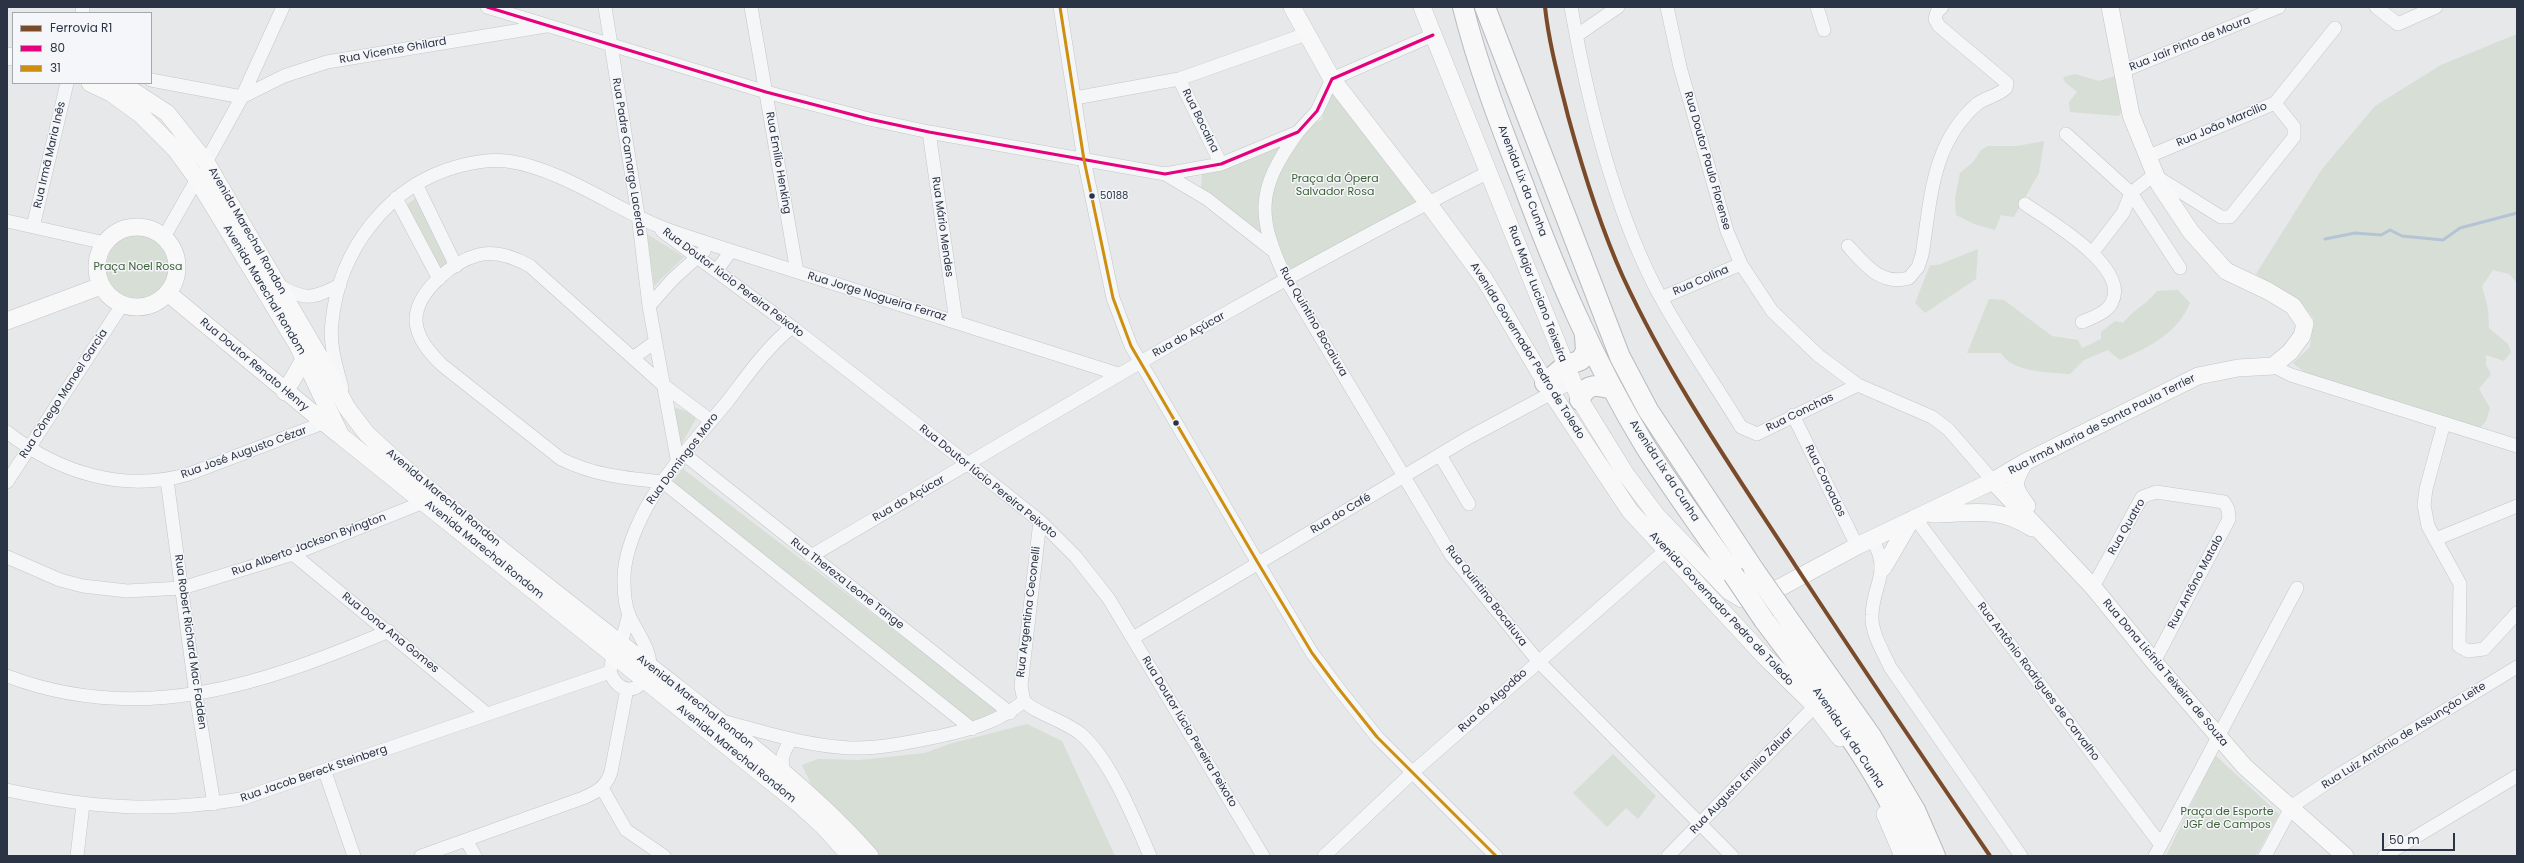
<!DOCTYPE html>
<html>
<head>
<meta charset="utf-8">
<style>
  body { margin:0 }
  #map { position:relative; width:2524px; height:863px; overflow:hidden; background:#e6e8ea; font-family:Poppins,sans-serif }
  canvas { display:block }
  .frame { position:absolute; inset:0; border:8px solid #2b3445; pointer-events:none }
  .legend { position:absolute; left:12px; top:12px; width:140px; height:72px; box-sizing:border-box; background:#f4f6f9; border:1px solid #a4a8b1; margin:0; padding:5px 7px; list-style:none; font-size:12px; color:#2b3445 }
  .legend li { display:flex; align-items:center; gap:8px; height:20px }
  .legend b { width:20px; border:1px solid #a4a8b1 }
  .scale { position:absolute; left:2382px; top:833px; width:73px; height:18px; box-sizing:border-box; border:2px solid #2b3445; border-top:0; padding-left:5px; font-size:12px; line-height:14px; white-space:nowrap; color:#2b3445; -webkit-text-stroke:3px #f4f6f9; paint-order:stroke }
</style>
</head>
<body>
<div id="map">
<canvas width="2524" height="863"></canvas>
<div class="frame"></div>
<ul class="legend">
<li><b style="height:5px;background:#7a4b2a"></b>Ferrovia R1</li>
<li><b style="height:5px;background:#e5007d"></b>80</li>
<li><b style="height:5px;background:#ce8f0e"></b>31</li>
</ul>
<div class="scale">50 m</div>
</div>
<script>
const g = document.querySelector('canvas').getContext('2d');
g.lineJoin = 'round';
function fill(path, color) { g.fillStyle = color; g.fill(path, 'evenodd'); }
function trace(path, color, width, dash) { g.strokeStyle = color; g.lineWidth = width; g.lineCap = dash ? 'butt' : 'round'; g.setLineDash(dash || []); g.stroke(path); }
function drawText(font, color, halo, rows, align = 'center') {
  g.font = font + ' Poppins,sans-serif'; g.lineWidth = 3; g.setLineDash([]); g.textBaseline = 'middle'; g.strokeStyle = halo; g.fillStyle = color; for (const [text, x, y, turn = 0] of rows) {
    g.save(); g.translate(x, y); g.rotate((+turn || 0) * Math.PI / 180); g.textAlign = isNaN(turn) ? turn : align; if (halo) g.strokeText(text, 0, 0); g.fillText(text, 0, 0); g.restore();
  }
}
fill(new Path2D(`
  M2517 34V283L2509 274 2493 270 2482 286 2488 309 2489 328 2508 344 2511 352 2504 361 2486 355V365L2491 374 2479 389 2490 408 2486 421 2478 430 2304 372 2293 363 2310 347 2314 319 2302 304 2281 293 2256 274 2322 169 2375 106 2441 65Z
  M2075 74 2099 81 2118 75 2125 104 2119 116 2070 112 2069 102 2077 92 2065 82 2063 77Z
  M1331 84 1419 202 1291 275 1280 262 1267 202 1276 174 1301 133 1322 119Z
  M2044 141 2039 173 2014 217 2001 215 1995 230 1974 224 1956 215 1955 198 1960 173 1973 162 1981 150 1988 146H2017Z
  M1283 144 1263 201 1261 235 1201 192 1202 174Z
  M419 196 451 263 436 272 402 208Z
  M647 234 684 257 654 286Z
  M106 267a32 32 0 1 1 64 0a32 32 0 1 1-64 0Z
  M1978 249 1976 279 1925 313 1915 303 1930 265H1938Z
  M2178 290 2190 303C2177 334 2149 347 2120 360L2108 350 2084 360 2070 374C2049 372 2013 373 2001 353H1967L1989 299 2004 300 2052 336 2078 340 2082 348 2101 339V332L2115 321 2123 323C2133 310 2147 304 2157 291Z
  M673 407 698 415 680 447Z
  M683 469 1000 711 972 723 669 486Z
  M1027 724 1062 741 1115 856H878L843 814 812 786 802 765 818 759 859 760 925 753 949 744Z
  M1613 754 1656 796 1638 819 1626 808 1607 827 1573 793Z
  M2215 755 2279 814 2256 856H2166Z`), '#d6ded6');
trace(new Path2D(`
  M2325 239 2355 233 2381 235 2390 230 2402 236 2443 240 2460 228 2517 213`), '#b4c4d5', 3);
const minor = new Path2D(`
  M487 7 766 92 869 119 929 132 1165 174 1221 164 1298 132 1317 111 1332 79 1433 35
  M605 7 638 215 649 306 678 464
  M751 7 797 272
  M1060 7 1084 160 1113 298 1131 346 1258 563 1312 653 1338 688 1377 737 1496 856
  M1571 7C1588 103 1614 212 1661 298 1685 342 1715 384 1741 427L1757 434 1858 385
  M1667 7 1680 67 1727 231 1741 264 1772 311 1819 356 1858 385 1932 417 1948 429 1993 481
  M1817 7 1824 30
  M2376 7 2398 24 2436 7
  M82 13 83 7
  M1576 36 1618 7
  M2123 71 2279 7
  M1179 79 1221 164
  M151 80 242 97 284 76 327 62 546 26
  M1075 98 1179 79 1306 34
  M929 132 956 321
  M1298 132C1256 190 1256 216 1287 281L1451 555 1538 661 1732 856
  M2066 134 2131 193 2180 268
  M2147 157 2275 103 2335 28
  M206 162 242 97 283 7
  M1165 174 1207 199 1272 250
  M416 184 456 266
  M396 198 439 279
  M2025 204C2048 220 2130 267 2112 302 2107 313 2093 317 2082 322
  M7 221 105 243
  M33 227 67 83
  M662 231 792 327 968 464 1040 521 1076 557 1109 599 1263 856
  M164 237 197 179
  M1848 246C1865 265 1881 286 1909 278L1918 267 1922 255C1931 200 1931 144 1977 104 1986 97 1998 96 2006 88L2007 83 1939 26 1935 19 1937 12 1942 7
  M2093 252 2123 213 2131 193 2154 175 2221 217H2230L2294 137V127L2275 103
  M717 270 731 251
  M278 285C306 301 311 299 340 285
  M1661 298 1741 264
  M649 306 673 279 704 251
  M633 358 655 342
  M2273 366 2291 375 2517 446
  M342 388C336 366 329 344 332 322 339 250 388 185 459 166 474 162 491 159 507 161 558 168 610 205 656 225 674 233 693 238 710 244L1118 374
  M1793 415 1857 546
  M711 421 662 384 530 266C514 257 496 250 478 255 452 262 415 293 416 321 417 339 430 353 442 365L561 459C596 476 625 478 663 482L972 729
  M2444 423 2426 489 2424 505 2428 526 2460 584 2459 646 2468 651 2484 649 2517 613
  M7 432C59 473 124 493 189 474L323 423
  M685 455 1010 713
  M1440 455 1469 504
  M167 480 196 695 214 804
  M7 482 122 305
  M1915 518 2161 845
  M1872 539C1892 573 1873 583 1872 615 1871 633 1883 651 1890 667L2021 856
  M2436 539 2517 506
  M293 554 487 714
  M811 556C1035 425 1257 288 1489 172
  M7 557 60 580 83 586 127 591 182 588 293 554 424 502
  M2093 587 2142 497 2156 492 2224 502 2228 509 2229 519 2154 662
  M629 614 621 644 612 661 610 672C618 694 639 695 648 673 656 655 636 632 629 615 625 605 624 593 624 582 623 558 635 529 646 508 667 470 699 436 727 402 747 376 766 348 792 327
  M1133 638 1466 439 1572 382
  M7 676C142 727 263 684 389 631
  M1024 701 1021 686 1040 521
  M722 721C764 732 806 746 850 748 880 749 911 742 941 736 972 729 999 722 1024 701 1034 713 1066 721 1082 735 1111 761 1134 819 1150 856
  M325 772 354 856
  M785 776C780 759 782 754 791 740
  M602 788 626 830 664 856
  M7 790C89 808 158 813 241 799L610 672
  M466 840 475 856
  M77 856 83 804
  M421 856 583 798C597 792 606 787 611 772L627 689
  M1324 856 1413 772 1665 551
  M1668 856 1815 706
  M2155 856 2297 588
  M2265 856 2292 806 2340 774 2517 667
  M2384 856 2517 776`);
const major = new Path2D(`
  M1292 7 1332 79 1428 203 1485 280 1551 392 1630 511 1764 656 1815 706 1840 738
  M1422 7 1580 400 1625 473 1657 516 1729 591 1742 599H1749L1781 587 1857 546 1993 481 2025 462 2198 376 2238 368 2273 366 2290 352 2302 336 2305 324 2293 306 2268 291 2226 271 2191 232 2159 184 2131 115 2110 7
  M7 56 13 57
  M90 83 111 93 140 114 176 150 197 179 297 344 341 436 799 804 824 827 850 856
  M121 83 167 113 206 162 326 368 347 408 367 434C465 525 574 607 679 689 745 741 815 793 870 856
  M97 267a40 40 0 1 1 80 0a40 40 0 1 1-80 0Z
  M169 294 338 434
  M7 321 101 286
  M285 392 305 358
  M2025 462C2012 483 2012 486 2027 506
  M1993 481 2093 587 2154 662 2245 767 2345 856
  M1932 514C1970 514 1997 505 2032 528
  M1883 568 1911 520
  M1885 814 1903 856`);
const highway = new Path2D(`
  M1463 7C1478 67 1500 124 1522 181 1556 273 1594 362 1645 446 1673 490 1704 532 1733 574
  M1485 7 1620 357 1648 410 1754 570
  M1545 383 1565 366 1581 360 1586 351 1585 336
  M1580 400C1586 382 1598 385 1613 389
  M1782 610 1871 736 1915 810 1935 856
  M1764 620C1820 695 1880 769 1915 856`);
trace(minor, '#c4c6c8', 14);
trace(major, '#c2c5c8', 18);
trace(highway, '#b8bbbf', 22);
trace(minor, '#f5f6f7', 13);
trace(major, '#f8f8f8', 17);
trace(highway, '#f8f8f8', 20);
const highwayBridge = new Path2D(`
  M1754 570 1782 610
  M1733 574 1764 620`);
trace(highwayBridge, '#b8bbbf', 22, []);
trace(highwayBridge, '#f8f8f8', 20);
trace(new Path2D(`
  M487 7 766 92 869 119 929 132 1165 174 1221 164 1298 132 1317 111 1332 79 1433 35`), '#e5007d', 3);
trace(new Path2D(`
  M1060 7 1084 160 1113 298 1131 346 1258 563 1312 653 1338 688 1377 737 1496 856`), '#ce8f0e', 3);
trace(new Path2D(`
  M1545 7C1549 44 1559 80 1568 116 1583 171 1600 226 1623 277 1670 379 1734 471 1795 565 1859 663 1924 759 1990 856`), '#7a4b2a', 4);
for (const [x, y, r, color] of [
  [1092,196,3.5,"#2b3445"],
  [1176,423,3.5,"#2b3445"]
]) { const dot = new Path2D(); dot.arc(x, y, r, 0, 2 * Math.PI); g.fillStyle = color; g.fill(dot); trace(dot, '#f4f6f9', 1.5); }
drawText('10px', '#2b3445', '#f4f6f9', [
  ["50188",1100,196]
], 'left');
drawText('11px', '#2b3445', '#f4f6f9', [
  ["Rua Jair Pinto de Moura",2190,44,-22],
  ["Rua Vicente Ghilard",393,51,-10],
  ["Rua Bocaina",1200,121,64],
  ["Rua João Marcílio",2222,125,-23],
  ["Rua Irmã Maria Inês",50,155,-77],
  ["Rua Padre Camargo Lacerda",628,157,81],
  ["Rua Doutor Paulo Florense",1707,161,74],
  ["Rua Emílio Henking",778,163,80],
  ["Avenida Lix da Cunha",1522,181,69],
  ["Rua Mário Mendes",942,227,82],
  ["Avenida Marechal Rondon",247,231,60],
  ["Rua Colina",1701,281,-23],
  ["Rua Doutor lúcio Pereira Peixoto",733,283,37],
  ["Avenida Marechal Rondom",264,290,59],
  ["Rua Major Luciano Teixeira",1537,294,69],
  ["Rua Jorge Nogueira Ferraz",877,297,17],
  ["Rua Quintino Bocaiuva",1313,322,60],
  ["Rua do Açúcar",1189,335,-29],
  ["Avenida Governador Pedro de Toledo",1527,351,58],
  ["Rua Doutor Renato Henry",254,365,40],
  ["Rua Cônego Manoel Garcia",64,394,-57],
  ["Rua Conchas",1800,413,-26],
  ["Rua Irmã Maria de Santa Paula Terrier",2102,425,-27],
  ["Rua José Augusto Cézar",244,453,-20],
  ["Rua Domingos Moro",683,459,-53],
  ["Avenida Lix da Cunha",1664,471,57],
  ["Rua Coroados",1825,481,64],
  ["Rua Doutor lúcio Pereira Peixoto",988,482,39],
  ["Avenida Marechal Rondon",443,498,40],
  ["Rua do Açúcar",909,499,-30],
  ["Rua do Café",1341,514,-31],
  ["Rua Quatro",2127,527,-60],
  ["Rua Alberto Jackson Byington",309,545,-20],
  ["Avenida Marechal Rondom",484,550,39],
  ["Rua Antôno Matalo",2196,582,-62],
  ["Rua Thereza Leone Tange",847,584,38],
  ["Rua Quintino Bocaiuva",1486,596,52],
  ["Avenida Governador Pedro de Toledo",1721,609,47],
  ["Rua Argentina Ceconelli",1029,612,-83],
  ["Rua Dona Ana Gomes",390,633,39],
  ["Rua Robert Richard Mac Fadden",190,642,82],
  ["Rua Dona Licínia Teixeira de Souza",2165,673,50],
  ["Rua Antônio Rodrigues de Carvalho",2038,682,53],
  ["Rua do Algodão",1493,701,-42],
  ["Avenida Marechal Rondon",695,702,38],
  ["Rua Doutor lúcio Pereira Peixoto",1189,732,59],
  ["Rua Luiz Antônio de Assunção Leite",2404,736,-32],
  ["Avenida Lix da Cunha",1848,738,56],
  ["Avenida Marechal Rondom",736,754,39],
  ["Rua Jacob Bereck Steinberg",314,774,-19],
  ["Rua Augusto Emilio Zaluar",1742,781,-46]
]);
drawText('11px', '#3f6138', '#f4f6f9', [
  ["Praça da Ópera",1335,179],
  ["Salvador Rosa",1335,192],
  ["Praça Noel Rosa",138,267],
  ["Praça de Esporte",2227,812],
  ["JGF de Campos",2227,825]
]);
</script>
</body>
</html>
